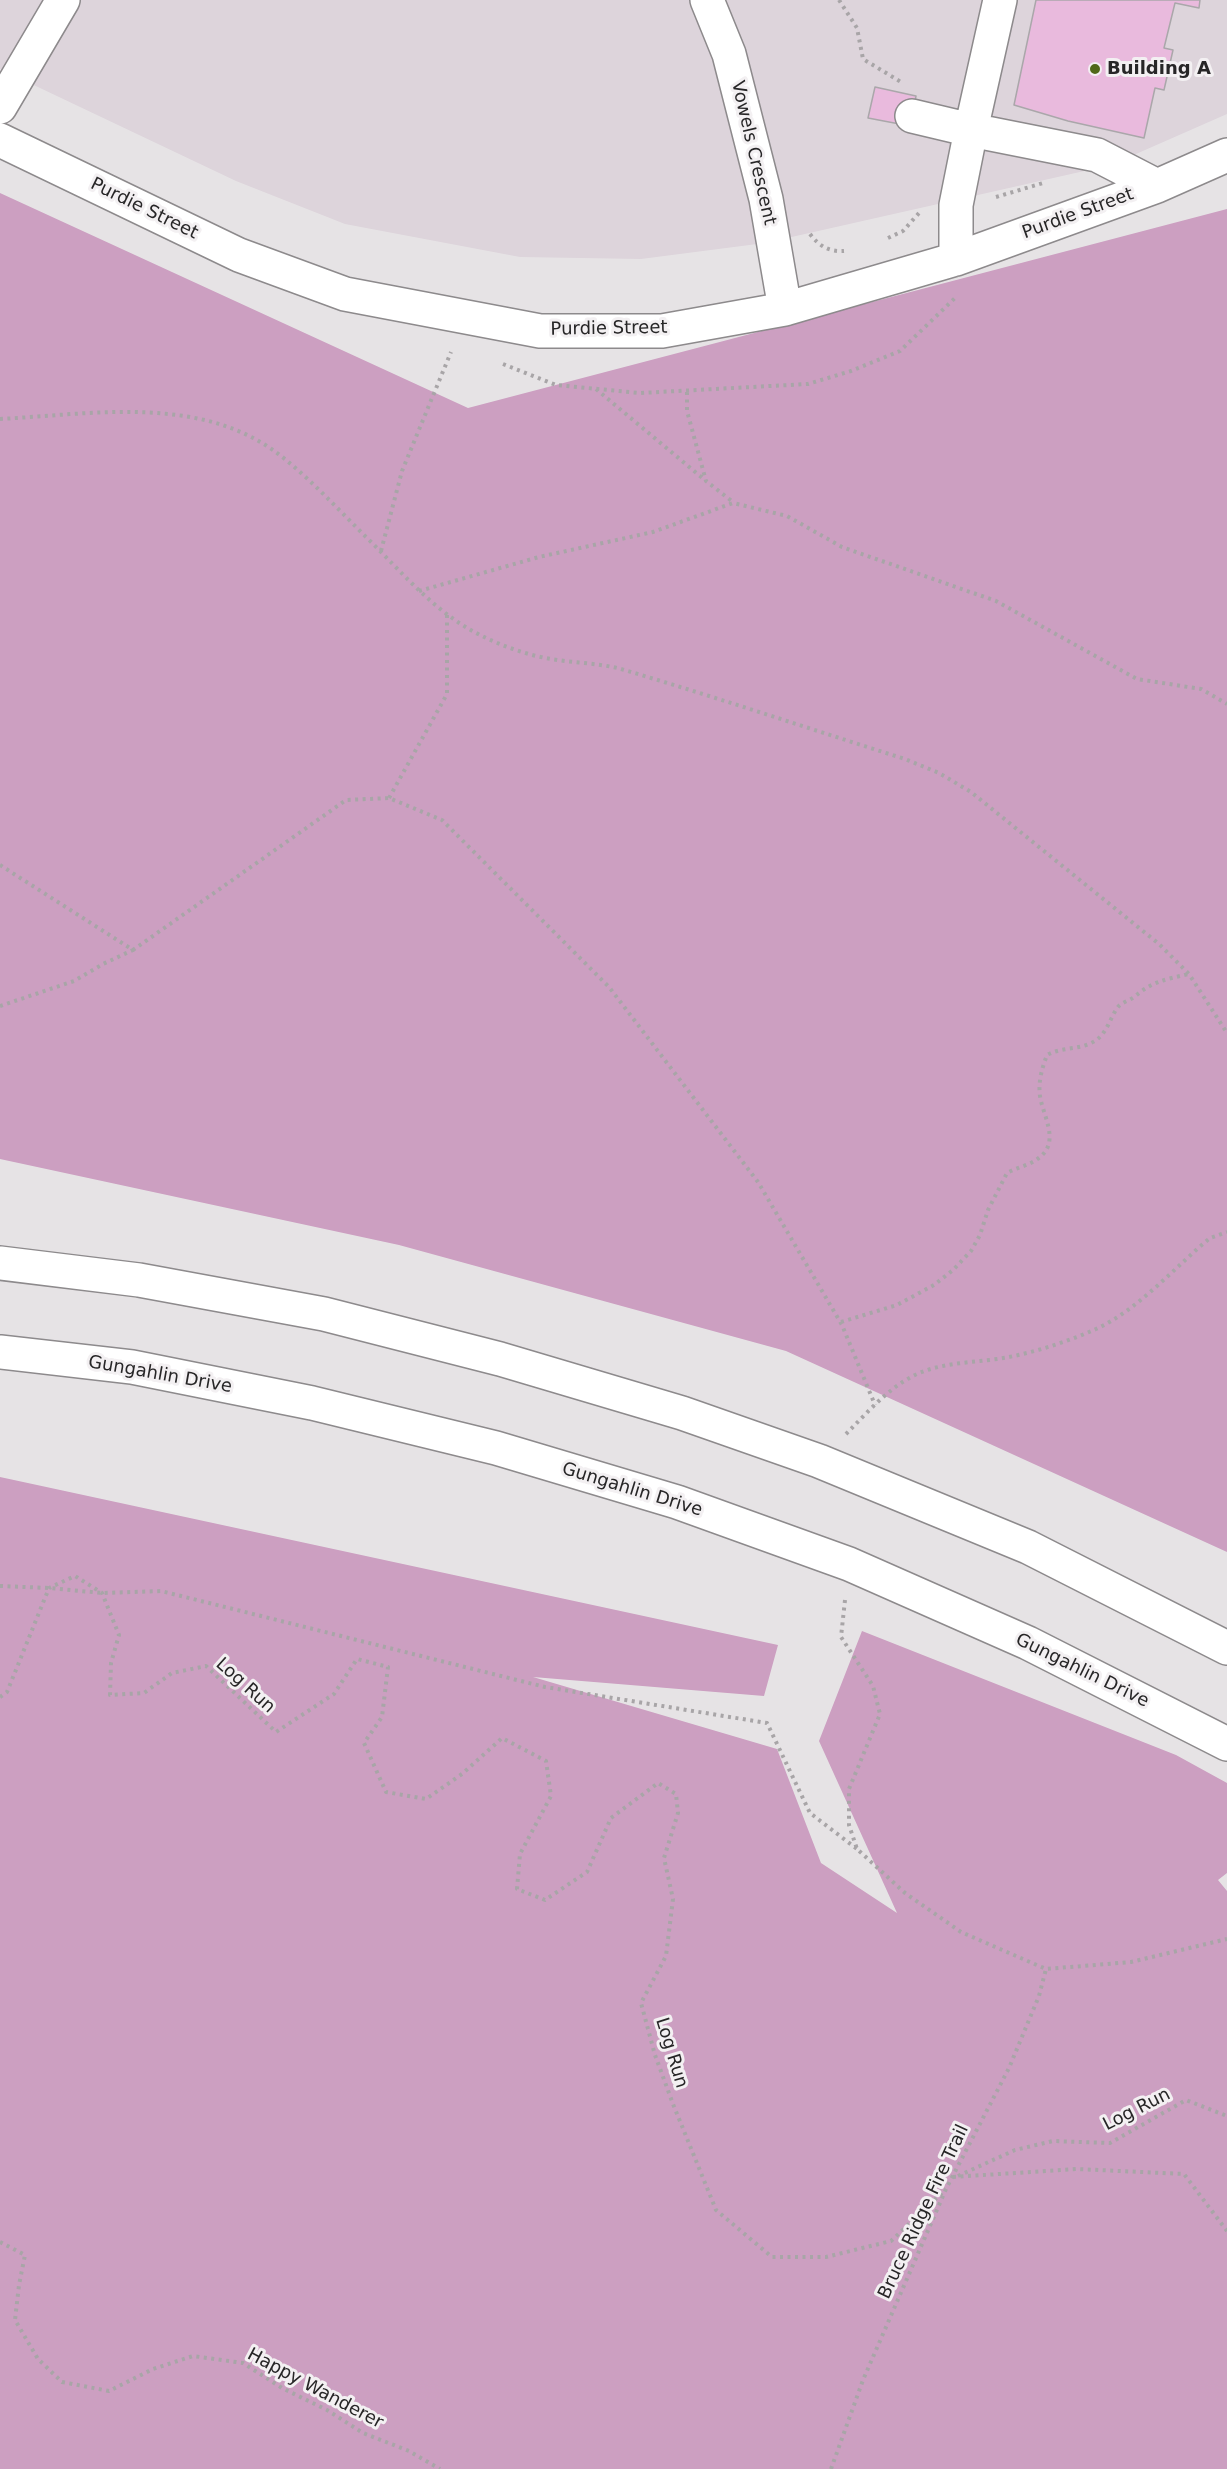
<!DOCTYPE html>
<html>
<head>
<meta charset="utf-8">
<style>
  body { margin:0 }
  canvas { display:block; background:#e6e3e5 }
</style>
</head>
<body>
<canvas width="1227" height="2469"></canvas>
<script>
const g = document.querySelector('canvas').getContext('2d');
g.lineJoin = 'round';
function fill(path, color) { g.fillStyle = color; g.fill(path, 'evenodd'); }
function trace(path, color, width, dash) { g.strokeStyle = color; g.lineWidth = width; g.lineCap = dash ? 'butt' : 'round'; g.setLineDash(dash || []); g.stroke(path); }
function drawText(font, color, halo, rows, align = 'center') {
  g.font = font + ' "DejaVu Sans",sans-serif'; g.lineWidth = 6; g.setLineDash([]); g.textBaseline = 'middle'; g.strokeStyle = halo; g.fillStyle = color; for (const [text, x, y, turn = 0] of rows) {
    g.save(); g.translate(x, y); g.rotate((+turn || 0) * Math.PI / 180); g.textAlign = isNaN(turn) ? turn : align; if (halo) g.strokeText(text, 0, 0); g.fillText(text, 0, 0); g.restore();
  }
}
fill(new Path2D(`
  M0 0H1227V114L1111 165 765 243 641 259 520 257 345 224 236 181 0 69Z`), '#ddd4db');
fill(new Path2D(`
  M0 193 468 408 1227 209V1552L786 1351 399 1245 0 1159Z
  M0 1477 778 1645 764 1696 533 1677 777 1749 821 1863 897 1913 819 1741 862 1631 1176 1755 1227 1783V1873L1218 1880 1227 1891V2469H0Z`), '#cc9fc1');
const building = new Path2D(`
  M1036 0H1200L1199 8 1175 3 1164 48 1173 50 1164 90 1155 88 1144 138 1068 121 1014 105Z
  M875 87 916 96 910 126 868 118Z`);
fill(building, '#e9badd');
trace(building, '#aaa7aa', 1.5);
const minor = new Path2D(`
  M707 0 729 54 766 199 785 309
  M0 107 63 0
  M912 116 971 130 1000 0
  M0 140 239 255 345 294 540 331H662L785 309 956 259 1157 186 1227 155
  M956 259V205L971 130 1097 155 1157 186`);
const highway = new Path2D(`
  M0 1263 139 1280 324 1314 500 1359 682 1413 819 1461 1028 1547 1227 1648
  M0 1352 132 1367 312 1403 496 1448 677 1502 849 1564 1028 1643 1227 1744`);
trace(minor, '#8d8a8c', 36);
trace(highway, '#8d8a8c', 36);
trace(new Path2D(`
  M839 0 857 28 863 59 901 82
  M996 197 1043 183
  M810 234C819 246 829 252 844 251
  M888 238 903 231 919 213
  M503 364 556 385 640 393 808 384 851 371 900 351 955 298
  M596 389 706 481
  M687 392V411L706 481 733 502
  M0 419C96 414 206 393 286 460 314 483 340 511 366 537 402 572 434 612 480 635 502 646 527 655 551 659 574 663 599 663 621 669 716 697 810 729 905 759L939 773 971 792 1159 944 1189 974 1227 1033
  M381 551 402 471 451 352
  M419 591 539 557 653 532 733 503 787 516 842 547 996 601 1137 679 1201 689 1227 704
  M389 798 447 694V615
  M0 865 133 950 346 800 389 798 442 820 609 987 758 1182 842 1325 875 1405
  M0 1006 74 981 103 964 133 950
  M841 1322 897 1305 934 1285 953 1270 971 1251 980 1235 988 1210 1007 1173C1018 1167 1031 1165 1040 1157 1060 1141 1043 1116 1040 1096 1038 1082 1042 1068 1047 1055 1061 1047 1077 1050 1091 1043 1107 1036 1109 1019 1118 1007 1122 1002 1129 1001 1134 997 1153 981 1164 980 1188 974
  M846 1434C867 1413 888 1388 915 1375 944 1361 979 1363 1009 1357 1039 1351 1069 1341 1096 1329 1138 1310 1175 1267 1210 1238L1227 1232
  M0 1586 49 1588 102 1593 161 1591 545 1687 767 1723 810 1813 857 1849
  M845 1600 841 1637 873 1686 880 1714 849 1789V1825L857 1849 905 1893 961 1932 1046 1969 1131 1962 1227 1939
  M0 1697 7 1692 49 1588 75 1576 102 1593 119 1635 111 1663 110 1695 144 1693 172 1673 206 1666 276 1732 334 1694 357 1659 388 1667 382 1717 364 1743 386 1792 426 1799 462 1774 502 1738 546 1761 551 1796 520 1854 517 1889 545 1900 587 1872 611 1818 658 1783 676 1794 678 1813 664 1858 673 1899 666 1956 641 2003 655 2055 673 2104 716 2210 772 2257H826L891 2241 946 2189
  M958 2176 1015 2150 1053 2141 1110 2143 1186 2100 1227 2116
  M953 2177 1077 2169 1184 2174 1227 2231
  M0 2242 25 2255 19 2285 15 2320 38 2359 62 2382 109 2391 153 2369 193 2356 243 2363 282 2388 327 2410 363 2433 409 2451 440 2469
  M831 2469 863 2380 946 2189 1009 2068 1039 1996 1046 1969`), '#a8a5a7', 4, [3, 4.5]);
trace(minor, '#fff', 33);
trace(highway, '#fff', 33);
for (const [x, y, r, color] of [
  [1095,69,6,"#506818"]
]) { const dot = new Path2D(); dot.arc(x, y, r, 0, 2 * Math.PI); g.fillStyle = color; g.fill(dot); trace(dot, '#f3f0f2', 2); }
drawText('bold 18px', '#272627', '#f3f0f2', [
  ["Building A",1107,69]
], 'left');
drawText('18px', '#272627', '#f3f0f2', [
  ["Vowels Crescent",753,153,77],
  ["Purdie Street",144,209,26],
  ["Purdie Street",1078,214,-20],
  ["Purdie Street",609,329,-1],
  ["Gungahlin Drive",160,1375,10],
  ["Gungahlin Drive",632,1490,17],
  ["Gungahlin Drive",1082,1671,26],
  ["Log Run",245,1686,42],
  ["Log Run",671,2053,73],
  ["Log Run",1137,2110,-27],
  ["Bruce Ridge Fire Trail",924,2212,-65],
  ["Happy Wanderer",315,2389,28]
]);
</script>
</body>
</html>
